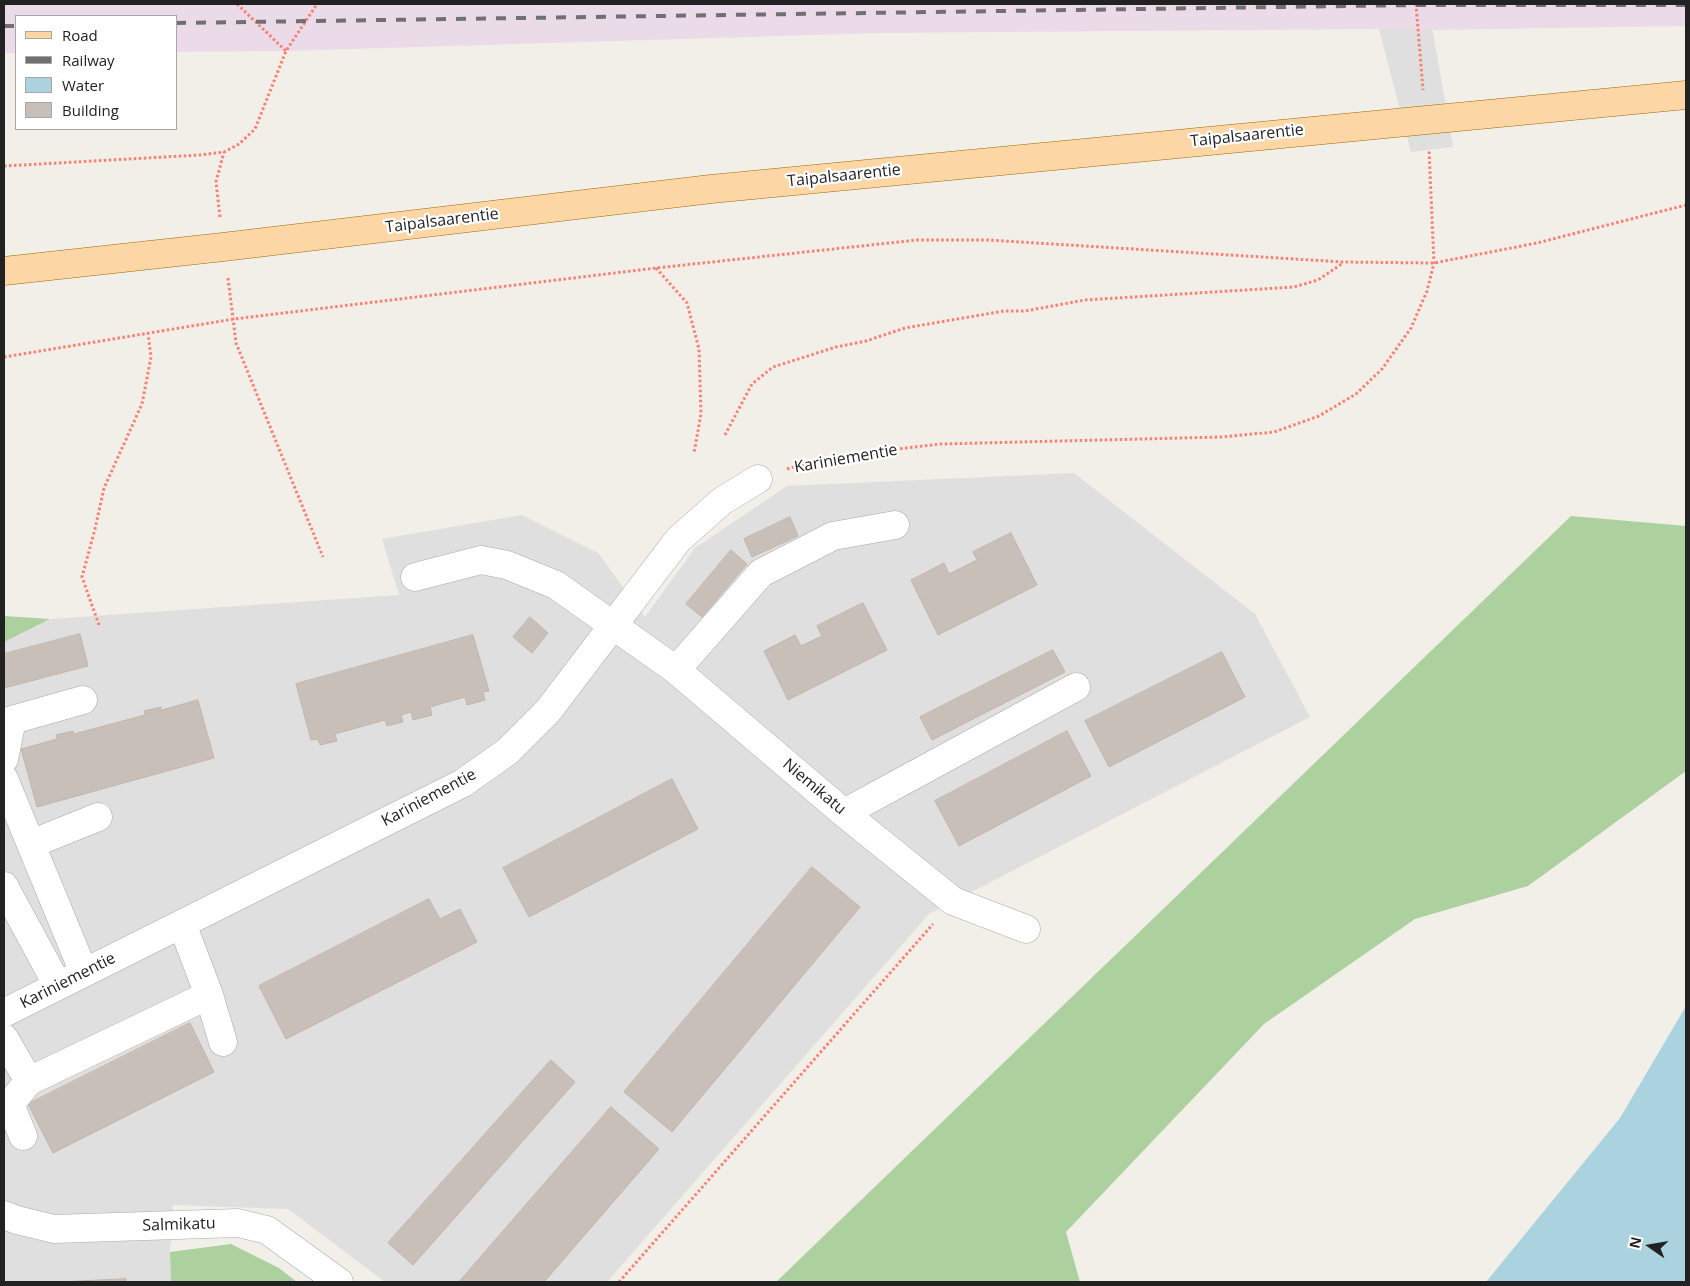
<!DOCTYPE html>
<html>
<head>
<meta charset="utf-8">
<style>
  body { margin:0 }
  #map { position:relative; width:1690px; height:1286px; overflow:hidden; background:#f2efe9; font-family:"Open Sans",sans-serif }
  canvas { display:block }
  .frame { position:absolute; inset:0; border:5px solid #222; pointer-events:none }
  .legend { position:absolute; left:15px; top:15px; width:162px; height:115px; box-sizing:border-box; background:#fff; border:1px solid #a7a7a7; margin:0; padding:6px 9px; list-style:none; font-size:15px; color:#222 }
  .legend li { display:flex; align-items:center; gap:10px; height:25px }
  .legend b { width:25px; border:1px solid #a7a7a7 }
  .north { position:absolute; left:1625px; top:1221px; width:50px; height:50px; -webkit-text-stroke:4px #fff; paint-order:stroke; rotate:283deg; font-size:14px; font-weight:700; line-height:20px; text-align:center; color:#222 }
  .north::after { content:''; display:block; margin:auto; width:18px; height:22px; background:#222; clip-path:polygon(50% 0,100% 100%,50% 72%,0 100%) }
</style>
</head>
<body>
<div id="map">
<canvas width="1690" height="1286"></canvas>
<div class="frame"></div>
<ul class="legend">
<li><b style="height:6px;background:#fcd6a4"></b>Road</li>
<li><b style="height:6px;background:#707070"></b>Railway</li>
<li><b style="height:14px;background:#aad3df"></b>Water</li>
<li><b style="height:14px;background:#c7bfb8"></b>Building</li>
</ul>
<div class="north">N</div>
</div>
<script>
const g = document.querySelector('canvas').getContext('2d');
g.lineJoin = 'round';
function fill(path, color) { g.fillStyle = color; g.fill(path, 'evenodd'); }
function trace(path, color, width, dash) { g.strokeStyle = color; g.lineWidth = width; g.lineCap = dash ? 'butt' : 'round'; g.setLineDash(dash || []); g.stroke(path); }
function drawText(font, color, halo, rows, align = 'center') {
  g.font = font + ' "Open Sans",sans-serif'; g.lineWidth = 4.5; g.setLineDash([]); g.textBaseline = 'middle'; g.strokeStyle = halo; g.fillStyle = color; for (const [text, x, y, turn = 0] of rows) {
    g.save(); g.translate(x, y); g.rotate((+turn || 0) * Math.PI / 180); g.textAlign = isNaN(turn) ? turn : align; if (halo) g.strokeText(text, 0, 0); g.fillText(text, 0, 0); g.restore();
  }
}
fill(new Path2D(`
  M1376 4H1428L1453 147 1411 152 1379 29Z
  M1074 473 1255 614 1310 717 929 914 607 1282H385L288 1209 173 1205 170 1252 171 1282H4V642L50 619 399 595 382 539 522 515 598 553 645 617 695 548 787 486Z`), '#e0dfdf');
fill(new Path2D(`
  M4 4H1686V26L1432 30 1379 29 880 33 286 51 176 52V16H16V53H4Z`), '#ebdbe8');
fill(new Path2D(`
  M1571 516 1686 526V771L1528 886 1415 919 1264 1024 1066 1232 1080 1282H776Z
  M4 616 50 619 4 642Z
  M231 1244 279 1268 297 1282H171L170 1252Z`), '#add19e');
fill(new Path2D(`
  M1686 1006V1282H1486L1620 1118Z`), '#aad3df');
const building = new Path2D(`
  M790 517 798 536 752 557 744 539Z
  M1011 533 1037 585 938 635 911 580 944 563 949 574 977 560 973 552Z
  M731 550 747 564 702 617 686 604Z
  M863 603 887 650 788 700 764 651 795 635 801 646 822 636 817 626Z
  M530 617 548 633 532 653 513 637Z
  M80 634 88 666 4 688V654Z
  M473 635 489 691 483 692 485 700 467 705 465 697 430 707 432 715 413 720 411 712 401 715 403 722 387 726 385 720 335 734 337 741 320 745 318 739 311 740 296 684Z
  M1053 650 1065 672 932 740 920 717Z
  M1222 652 1245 697 1109 767 1085 721Z
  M198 700 214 758 37 807 21 749 57 739 56 735 73 731 74 734 145 715 144 711 161 707V710Z
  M1067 731 1091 776 959 846 935 801Z
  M672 779 698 829 529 917 503 868Z
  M812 867 860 907 672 1132 624 1092Z
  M429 899 440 919 460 909 477 942 286 1039 259 986Z
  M190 1023 214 1072 53 1153 28 1104Z
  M551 1060 575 1082 413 1265 388 1243Z
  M611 1107 659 1149 544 1282H459Z
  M126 1279V1282H60Z`);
fill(building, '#c7bfb8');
trace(building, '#c4b6ab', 1);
const minor = new Path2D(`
  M415 577 481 560 507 565 556 585 676 670 844 813 953 901 1026 929
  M676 670 761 573 833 536 895 525
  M4 759 12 720 83 700
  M4 779 84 973
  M844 813 1076 687
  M31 844 98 817
  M4 886 58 986
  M182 924 209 995 223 1042
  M4 1013 463 783 508 751 548 711 678 540 722 501 758 479
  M4 1038 29 1081
  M23 1136 10 1104 29 1081 209 995
  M4 1215 17 1220 54 1229 238 1223 267 1230 339 1282`);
const major = new Path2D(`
  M4 271 223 247 711 189 1686 95`);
trace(minor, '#a9a9a9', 29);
trace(major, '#a06b00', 29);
trace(new Path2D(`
  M237 4 286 51
  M1416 4 1423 90
  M4 166 200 155 224 152 239 144 255 129 286 51 317 4
  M220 217 216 182 224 152
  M656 268 687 303 699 349 701 414 694 453
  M228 278 236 343 323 557
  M4 357 234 319 656 268 917 240H988L1343 262 1434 263 1537 243 1686 205
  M725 435 752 384 773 367 836 347 866 341 905 328 1004 311H1025L1085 300 1294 287 1318 280 1343 263
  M787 469 804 464 864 453 940 444 1221 437 1274 432 1319 416 1356 394 1382 369 1411 328 1427 291 1434 263 1429 150
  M99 625 82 577 95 529 104 488 142 404 151 357 148 333
  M619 1282 933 924`), '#fa8072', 3, [2.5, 2.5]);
trace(minor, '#fff', 28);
trace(major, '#fcd6a4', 28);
trace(new Path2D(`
  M176 23 1416 5H1686
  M4 26H16`), '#707070', 4, [10, 10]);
drawText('16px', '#222', '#fff', [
  ["Taipalsaarentie",1247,136,-6],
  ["Taipalsaarentie",844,176,-6],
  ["Taipalsaarentie",442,221,-7],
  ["Kariniementie",846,459,-10],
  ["Niemikatu",814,787,40],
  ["Kariniementie",429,798,-28],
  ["Kariniementie",68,981,-27],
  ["Salmikatu",179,1225,-2]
]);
</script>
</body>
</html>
